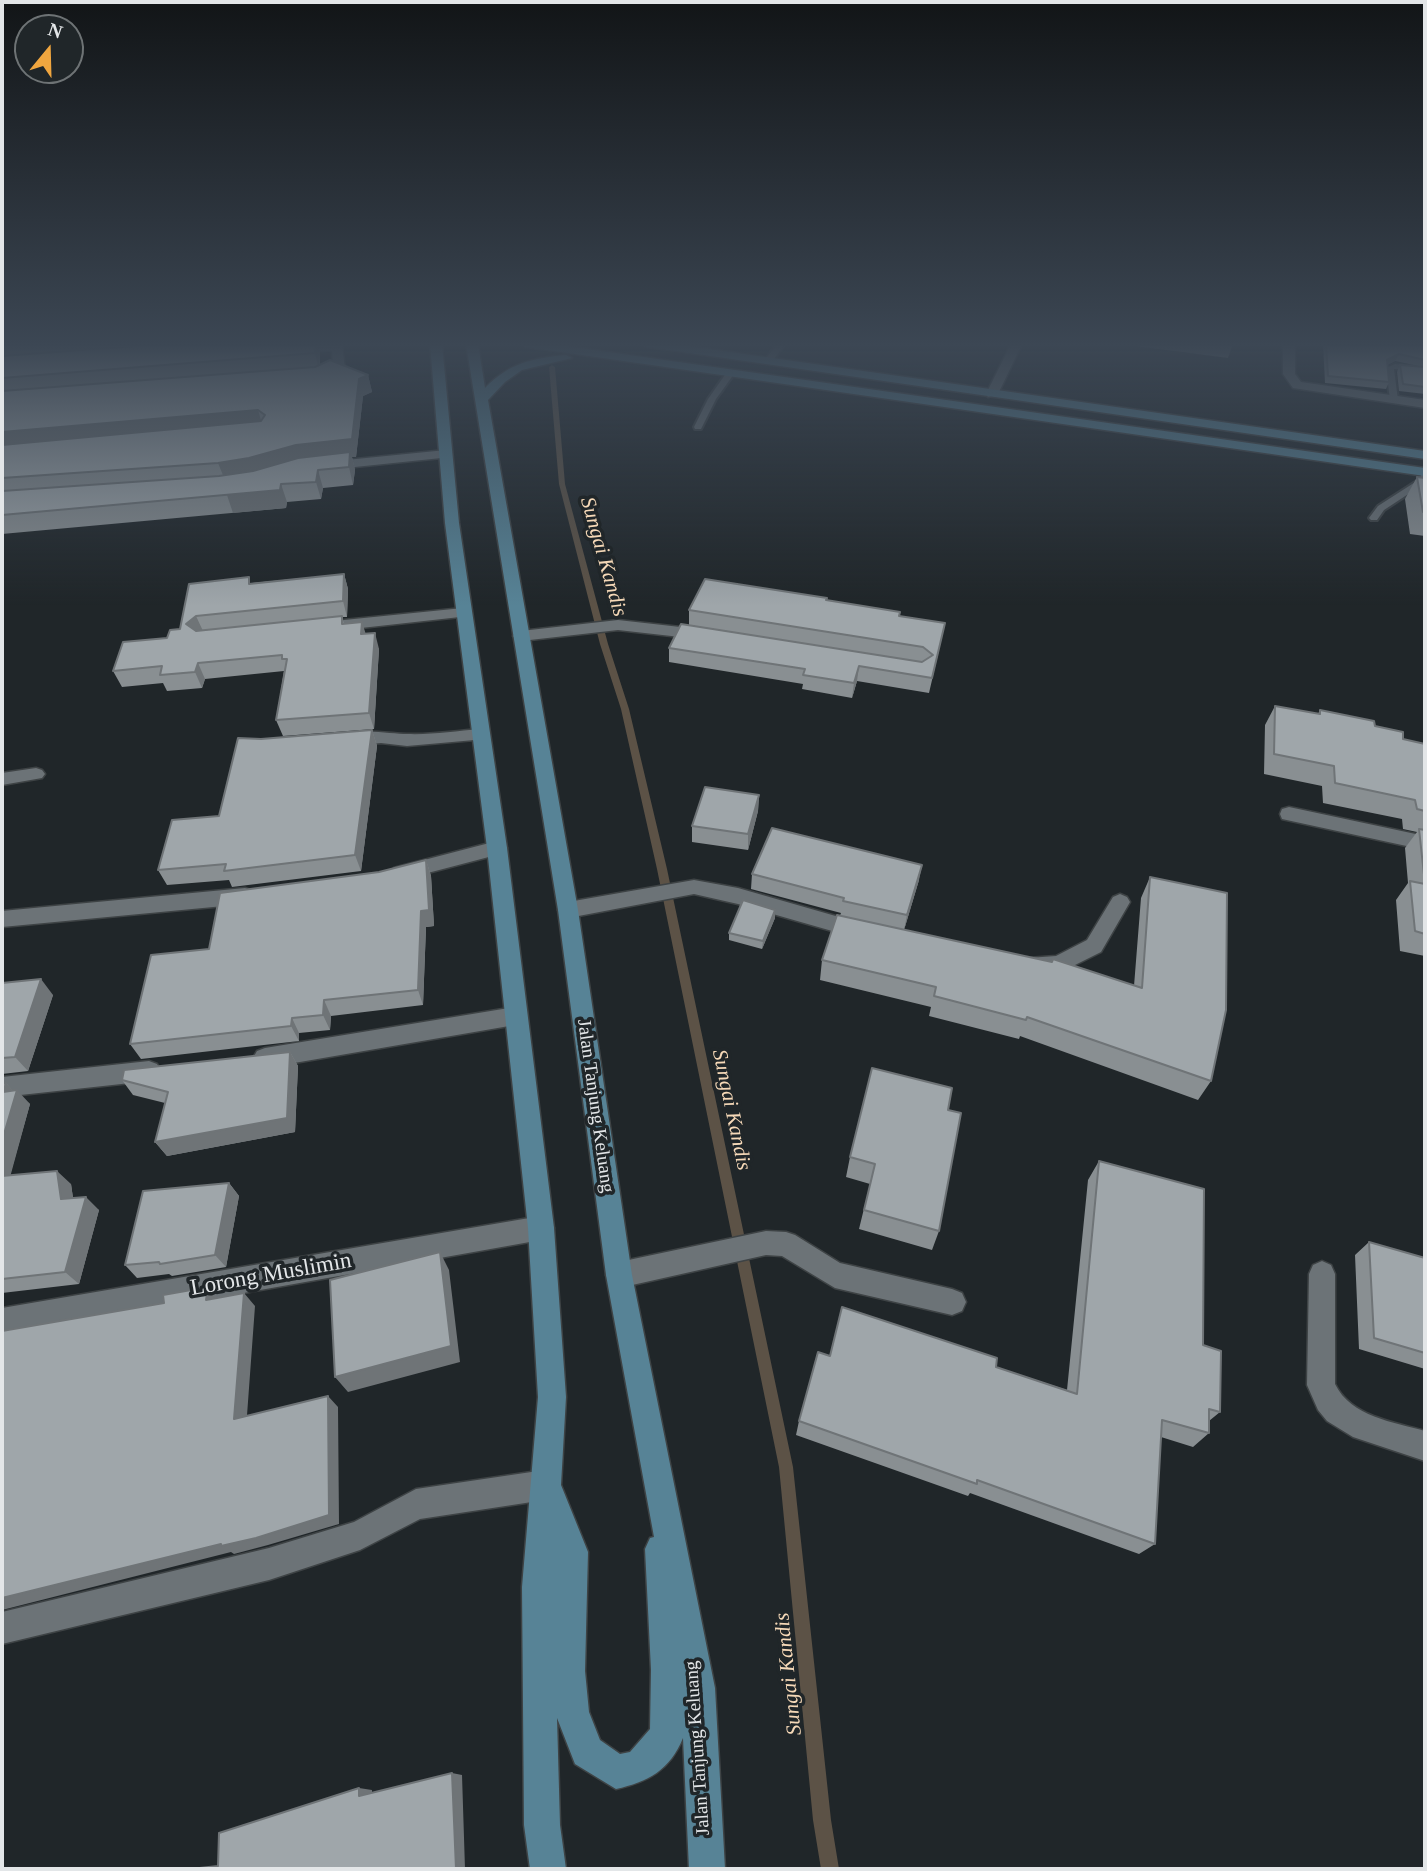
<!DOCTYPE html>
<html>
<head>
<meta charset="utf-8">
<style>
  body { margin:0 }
  #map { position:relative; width:1427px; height:1871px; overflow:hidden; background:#202629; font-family:"Times New Roman",serif }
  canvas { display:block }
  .frame { position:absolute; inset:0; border:4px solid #e3e6e8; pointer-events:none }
  .north { position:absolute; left:14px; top:14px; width:70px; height:70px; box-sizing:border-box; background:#202629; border:2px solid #6e7375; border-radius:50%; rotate:19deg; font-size:19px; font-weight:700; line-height:28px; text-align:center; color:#e3e6e8 }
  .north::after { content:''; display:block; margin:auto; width:24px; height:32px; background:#f0a63f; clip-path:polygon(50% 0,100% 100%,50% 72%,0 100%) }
</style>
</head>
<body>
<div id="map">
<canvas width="1427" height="1871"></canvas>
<div class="frame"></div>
<div class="north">N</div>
</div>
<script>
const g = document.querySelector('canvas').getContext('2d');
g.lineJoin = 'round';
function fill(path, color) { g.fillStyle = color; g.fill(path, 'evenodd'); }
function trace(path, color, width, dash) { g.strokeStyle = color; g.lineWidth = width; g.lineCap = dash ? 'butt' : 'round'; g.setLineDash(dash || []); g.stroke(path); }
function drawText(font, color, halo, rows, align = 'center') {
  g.font = font + ' "Times New Roman",serif'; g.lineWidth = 7; g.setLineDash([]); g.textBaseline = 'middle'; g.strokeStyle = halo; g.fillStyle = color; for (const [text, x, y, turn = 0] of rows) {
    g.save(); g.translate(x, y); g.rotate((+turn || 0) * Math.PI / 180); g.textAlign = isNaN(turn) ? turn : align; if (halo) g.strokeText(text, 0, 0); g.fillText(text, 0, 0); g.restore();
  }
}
fill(new Path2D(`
  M552 365 555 367 565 484 608 644 629 709 667 869 793 1467 831 1820 839 1869H821L813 1820 779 1467 657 869 621 709 600 644 559 484 549 367Z`), '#5c5246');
const lane = new Path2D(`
  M777 344H785L771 363H765L764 361Z
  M1395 364 1425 368V372L1394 369 1398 400 1394 402 1390 400 1386 368Z
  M727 372 734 374 716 399 701 429H695L694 427 708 399Z
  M1421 475H1425V483L1384 510 1377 520H1371L1369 518 1378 506 1420 479Z`);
const street = new Path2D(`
  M286 344 342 346 345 368 324 379H316V375L333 366 332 351 290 349 286 348Z
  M1011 344H1022L998 394 988 397 986 394Z
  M1283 344H1295V374L1301 382 1425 400V408L1293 388 1283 374Z
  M446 450 451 451V457L326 470 319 466 326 462Z
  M463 608 471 613 469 616 334 631 326 626 334 621Z
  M618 620 707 630 715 635 707 640 618 630 521 641 513 636 521 631Z
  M480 729 486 731 489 735 486 739 407 746 381 743 346 746 337 740C348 726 391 734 407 734 431 735 456 731 480 729Z
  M36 768 42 770 45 774 42 778 2 785V773Z
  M1289 807 1425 836V850L1282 819 1280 814 1282 809Z
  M497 841 504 843 507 848 504 853 401 880 394 878 391 873 394 868 401 866Z
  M694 880 738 888 860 923 867 925 870 931 867 937 860 939 738 904 694 894 568 918 561 915 558 910 561 905 568 902Z
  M245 888 252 891 255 896 252 901 245 904 2 927V911Z
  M1120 894 1127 897 1130 902 1101 952 1059 973 1028 970 1025 964 1028 958 1056 956 1087 940 1113 897Z
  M515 1007 523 1010 526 1016 523 1022 515 1025 265 1068 257 1065 253 1058 257 1051 265 1048Z
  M149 1061 157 1064 161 1071 157 1078 149 1081 2 1097V1077Z
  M541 1216 550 1219 554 1228 550 1237 541 1240 2 1336V1308Z
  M766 1231 786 1232 795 1235 840 1263 952 1289 962 1293 966 1302 962 1311 952 1315 835 1288 782 1256 766 1255 619 1288 610 1284 606 1275 610 1266 619 1262Z
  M1322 1261 1331 1265 1335 1274V1384C1351 1417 1394 1422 1425 1431V1461L1353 1437 1327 1421 1318 1410 1307 1385 1309 1274 1313 1265Z
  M545 1470 556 1474 560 1485 556 1496 545 1500 420 1519 360 1550 269 1580 2 1644V1612L269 1548 354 1522 416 1489Z`);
const secondary = new Path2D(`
  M430 344H442L459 523 507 848 554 1228 566 1397 561 1485 588 1552 585 1671 589 1712 600 1740 620 1754 630 1752 650 1729 651 1670 645 1549 650 1538 654 1537 606 1275 558 910 466 344H478L485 388C509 363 533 358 566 355L572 358 522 370 505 382 488 400 578 910 632 1275 715 1688 725 1869H689L683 1738C670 1770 648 1782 616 1789L575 1764 557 1718 560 1825 566 1869H530L524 1825 522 1587 538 1397 528 1228 487 848 445 523Z
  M521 344H552L1425 468V476L526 347Z
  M643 344H674L1425 451V459L648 347Z`);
trace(lane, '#3e4345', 4);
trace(street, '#3e4345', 3);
trace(secondary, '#3e4345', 3);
fill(lane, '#6c7377');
fill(street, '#6c7377');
fill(secondary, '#578396');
fill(new Path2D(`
  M2 344H318L320 352V365L368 375 372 392 363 396 356 457H352L355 470 353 485 323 488 321 499 287 502 286 508 2 534Z
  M1120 344H1233L1228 358Z
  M1323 344H1425V394L1399 391 1397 372 1400 365 1423 367 1395 361 1387 365 1389 382 1386 389 1325 383Z
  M1417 477 1425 478V536L1410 534 1405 499Z
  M344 574 348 589 347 617H342L344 624 362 622 365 634 379 649 374 729 283 736 276 720 284 671 205 679 202 688 167 691 163 683 122 687 113 671 167 638 180 629 189 584 252 583Z
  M827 600 899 616 942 637 929 693 857 681 852 698 802 689 803 684 669 662V648L921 662 689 625V610Z
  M1275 706 1318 714 1320 710 1375 726 1403 739 1425 744V956L1400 951 1396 900 1408 883 1405 848 1417 832 1403 829 1402 819 1323 803 1322 786 1264 774 1265 725Z
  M372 730 377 746 361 871 232 887 229 880 167 885 158 870 219 816 261 739Z
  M759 795 758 811 748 850 692 842V826Z
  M426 860 431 876 434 926 426 927 423 1005 331 1016 330 1030 299 1033V1041L141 1059 130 1044 209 949 379 872Z
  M752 874 919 880 904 930 1134 986 1141 898 1150 877 1211 1081 1198 1100 1020 1036 1019 1039 929 1016 931 1007 820 980 822 960 841 913 751 889Z
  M775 910V918L762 949 729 940V933Z
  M2 983 53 995 28 1071 2 1074Z
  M290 1052 298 1066 295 1132 167 1156 155 1142 165 1103 133 1095 122 1080Z
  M6 1083 12 1090 30 1104 10 1175 71 1184 73 1198 99 1210 79 1284 2 1293V1084Z
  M948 1110 939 1231 932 1250 859 1229 870 1184 846 1177 850 1157Z
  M1099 1161 1203 1345 1220 1412 1209 1421V1433L1193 1447 1161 1437 1155 1544 1139 1554 970 1493 968 1496 796 1435 799 1421 996 1367 1067 1390 1088 1180Z
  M229 1183 239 1196 226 1267 172 1276 169 1274 137 1278 125 1265Z
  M1369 1242 1425 1258V1369L1359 1349 1355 1255Z`), '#898f92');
fill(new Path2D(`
  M316 344H318L320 352 319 370 315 353Z
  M1399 354 1395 361 1384 367 1387 360Z
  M368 375 372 392 363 396 356 457H352L355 470 353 485 349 467 350 457 225 480 218 463 359 379Z
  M258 410 263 427 2 450V432Z
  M318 470 323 488 321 499 316 482Z
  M281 484 287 502 286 508 233 513 227 495Z
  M344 574 348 589 347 617 343 601Z
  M196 616 203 631 193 640 186 624Z
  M362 622 367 638 361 634Z
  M375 633 379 649 374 729 369 713Z
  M198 663 205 679 202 688 195 672Z
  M859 666 857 681 852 698 854 683Z
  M372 730 377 746 361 871 355 855Z
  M759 795 758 811 748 850V834Z
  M426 860 431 876 434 926 426 927 423 1005 418 990 421 911Z
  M922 865 919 880 904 930 907 915Z
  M775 910V918L762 949 763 941Z
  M41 979 53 995 28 1071 15 1057Z
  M324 1000 331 1016 330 1030 323 1015Z
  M292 1018 299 1033V1041L291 1026Z
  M290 1052 298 1066 295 1132 167 1156 155 1142Z
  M6 1083 16 1094 17 1090 30 1104 9 1181 2 1175 3 1092Z
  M57 1171 71 1184 75 1212 61 1199Z
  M229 1183 239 1196 226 1267 215 1255Z
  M86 1197 99 1210 79 1284 65 1272Z
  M440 1252 449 1270 460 1362 348 1392 335 1377Z
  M208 1287 220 1300H206Z
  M244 1293 255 1306 246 1429 234 1419Z
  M328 1396 338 1407 339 1524 268 1545 234 1554 231 1552 2 1610V1598Z
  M452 1773 462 1775 465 1869H456Z
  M359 1788 372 1790V1798L359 1796Z`), '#6f7477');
const building = new Path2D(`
  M164 344H316L315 353 2 378V356Z
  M1326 344H1425V360L1399 354 1387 360 1389 382 1328 376Z
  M330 360 368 375 359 379 352 439 296 445 249 458 218 463 2 478V445L261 421 265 415 258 410 2 432V391L315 367Z
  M1400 365 1425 367V387L1403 384Z
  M350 452 349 467 318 470 316 482 281 484 280 490 2 515V491L219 476 253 471 298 458Z
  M1417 477 1425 478V512H1423Z
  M344 574 343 601 196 616 186 624 196 631 342 616V624L362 622 361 634 375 633 369 713 276 720 287 659H282V655L198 663 195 672 160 675 162 666 113 671 123 642 167 638 170 630 180 629 189 584 249 577V584Z
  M705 579 827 598 826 600 900 612 899 616 945 623 932 678 859 666 854 683 803 675 805 669 669 648 681 624 922 662 933 655 923 647 689 610Z
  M1275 706 1320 714V710L1374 721 1375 726 1403 732V739L1425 744V811L1417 809 1415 800 1335 783 1334 766 1274 754Z
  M372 730 355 855 224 871 226 864 158 870 172 820 219 816 238 738 261 739Z
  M705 787 759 795 748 834 692 826Z
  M772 828 922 865 907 915 843 901 844 898 752 874Z
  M1419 829 1425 830V934L1415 931 1410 881 1425 884Z
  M426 860 429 910 421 911 418 990 324 1000 323 1015 292 1018 291 1026 130 1044 151 955 209 949 220 893 379 872Z
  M1150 877 1227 893 1226 1010 1211 1081 1027 1017 1026 1020 934 996 936 987 822 960 837 915 1052 962 1053 959 1142 988Z
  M743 900 775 910 763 941 729 933Z
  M41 979 15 1057 2 1058V983Z
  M290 1052 287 1118 155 1142 168 1092 122 1080 124 1070Z
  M872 1068 952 1088 948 1110 961 1113 939 1231 864 1210 875 1164 850 1157Z
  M6 1083 3 1092 17 1090 2 1141V1084Z
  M1099 1161 1204 1189 1203 1345 1221 1351 1220 1412 1209 1409V1433L1162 1420 1155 1544 977 1480V1484L799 1421 818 1352 830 1356 842 1307 997 1358 996 1367 1077 1394Z
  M57 1171 61 1199 86 1197 65 1272 2 1279V1176Z
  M229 1183 215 1255 160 1264 159 1262 125 1265 143 1191Z
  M1369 1242 1425 1258V1353L1374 1338Z
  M440 1252 451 1346 335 1377 330 1280Z
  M208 1287 206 1300 244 1293 234 1419 328 1396 329 1515 256 1538 221 1546V1544L2 1598V1331L164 1303 163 1295Z
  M452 1773 456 1869H190L218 1866 219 1833 359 1788V1796Z`);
fill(building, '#9fa6aa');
trace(building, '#6f7477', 2);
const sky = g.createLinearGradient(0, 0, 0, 606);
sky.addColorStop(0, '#121517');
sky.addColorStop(0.57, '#3c4754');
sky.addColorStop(1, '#3c475400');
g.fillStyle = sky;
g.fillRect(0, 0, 1427, 606);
drawText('19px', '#e3e6e8', '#202629', [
  ["Jalan Tanjung Keluang",595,1106,82],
  ["Jalan Tanjung Keluang",698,1748,-94]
]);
drawText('italic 21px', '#f6d9b8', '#202629', [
  ["Sungai Kandis",603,557,74],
  ["Sungai Kandis",731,1110,78],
  ["Sungai Kandis",789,1674,-96]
]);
drawText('23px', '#e3e6e8', '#202629', [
  ["Lorong Muslimin",271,1275,-10]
]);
</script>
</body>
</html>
